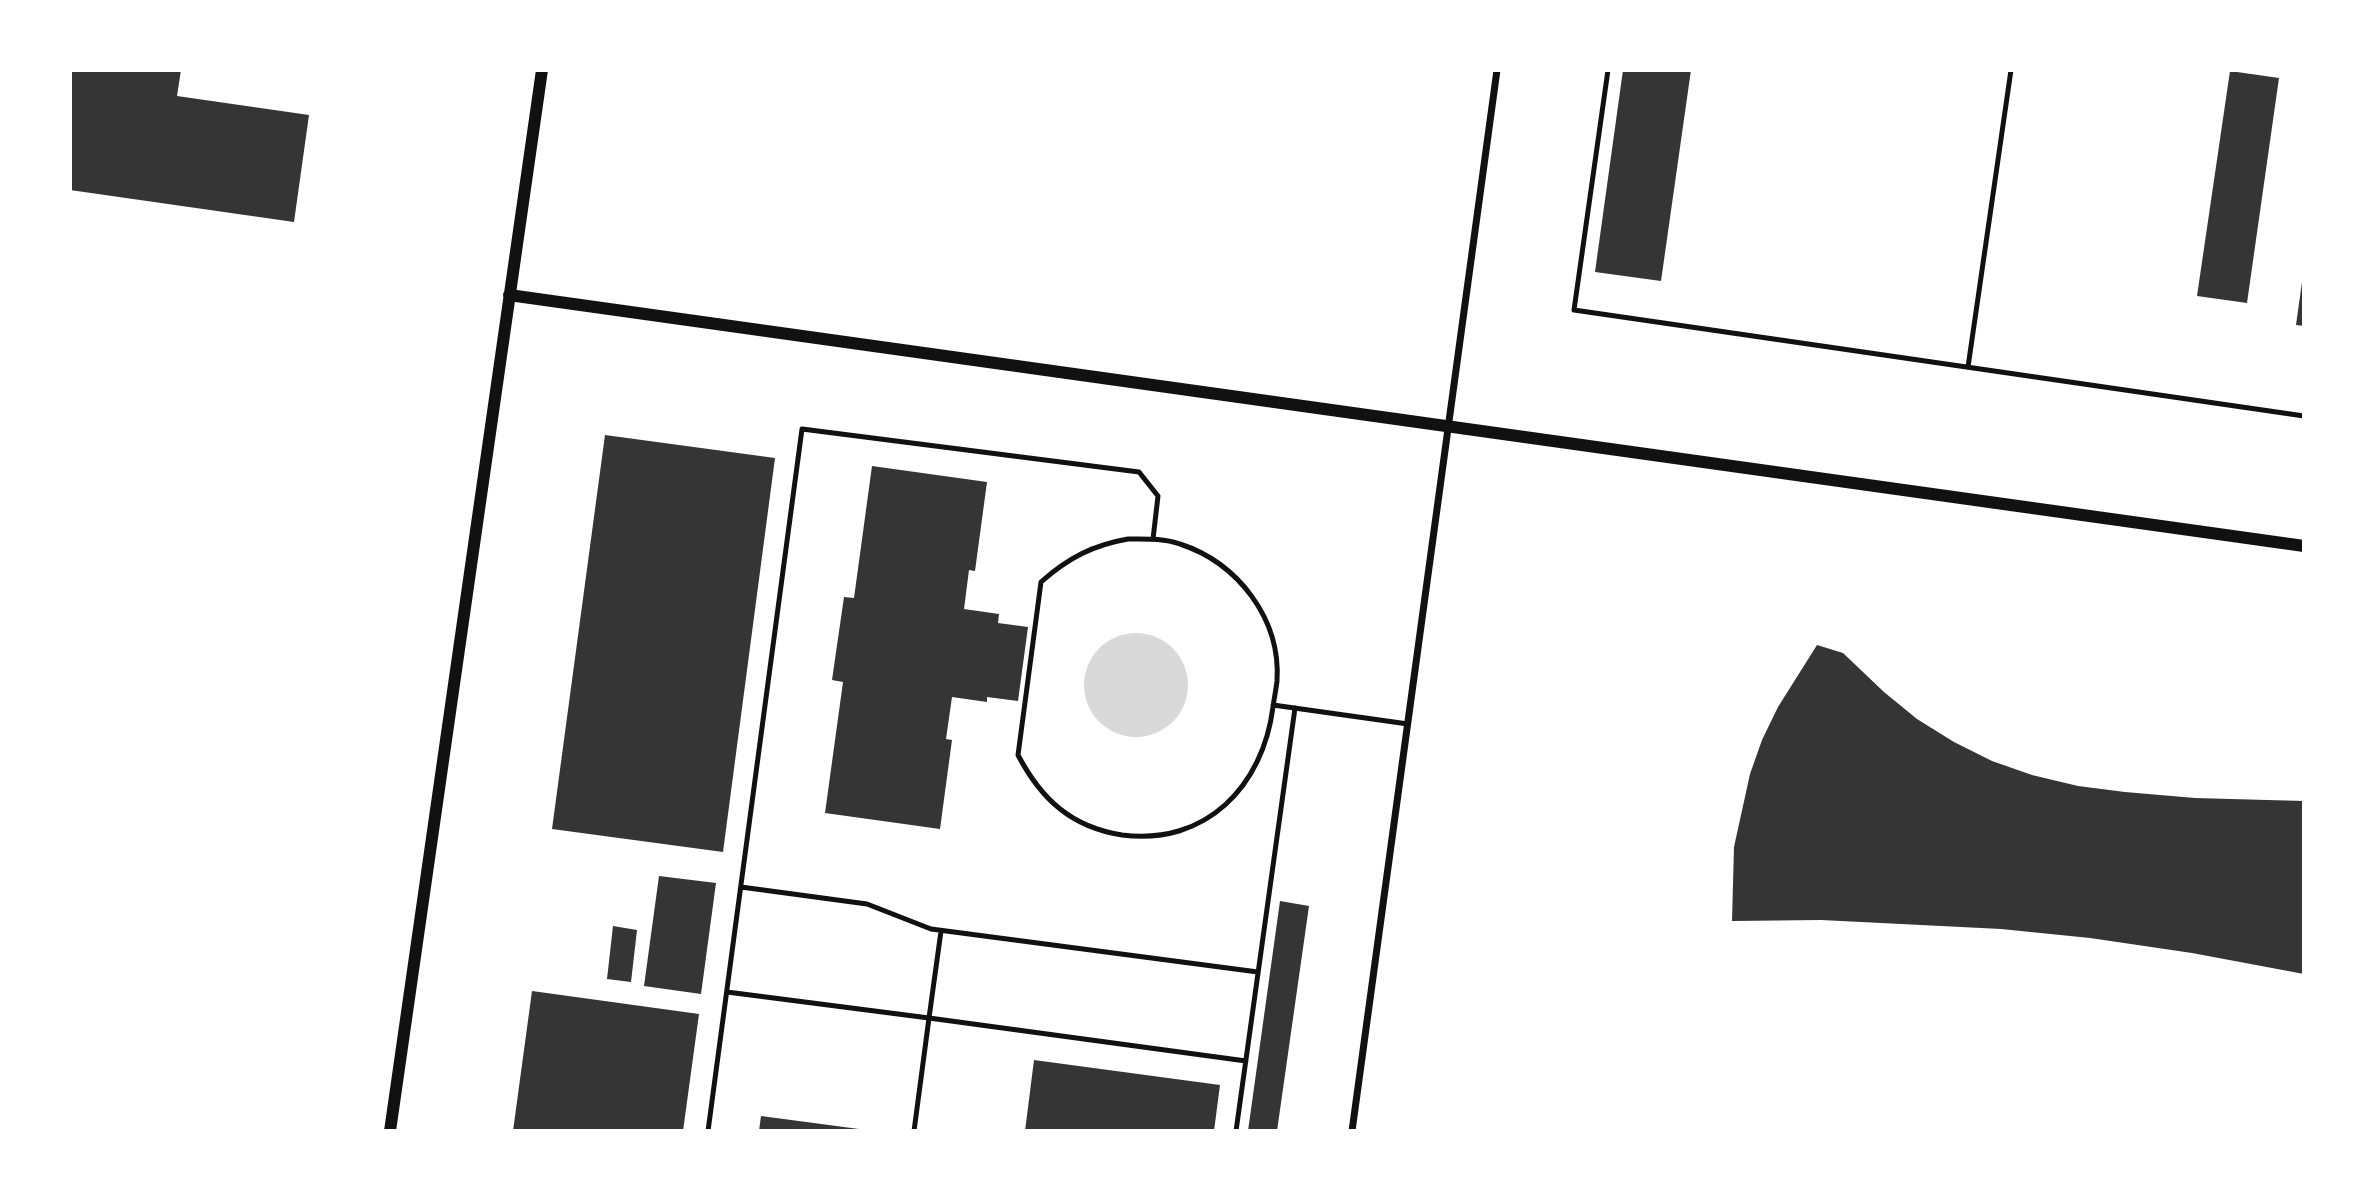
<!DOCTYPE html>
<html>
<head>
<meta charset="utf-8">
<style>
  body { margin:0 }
  #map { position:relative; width:2374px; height:1201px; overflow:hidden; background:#fff; font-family:"Space Grotesk",sans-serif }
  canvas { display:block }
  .frame { position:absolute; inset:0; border:72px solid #fff; pointer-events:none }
</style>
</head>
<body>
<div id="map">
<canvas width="2374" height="1201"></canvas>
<div class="frame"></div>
</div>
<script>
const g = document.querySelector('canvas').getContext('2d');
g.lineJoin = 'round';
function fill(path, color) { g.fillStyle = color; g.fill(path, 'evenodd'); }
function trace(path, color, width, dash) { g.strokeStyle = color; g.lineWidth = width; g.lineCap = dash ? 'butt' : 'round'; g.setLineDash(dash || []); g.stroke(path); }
fill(new Path2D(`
  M1084 685a52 52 0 1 1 104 0a52 52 0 1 1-104 0Z`), '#d9d9d9');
fill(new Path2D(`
  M70 70H181L177 96 309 115 294 222 70 190Z
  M1623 70H1691L1661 281 1595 272Z
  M2230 71 2279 78 2247 303 2197 296Z
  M2302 282H2304V326L2296 325Z
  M605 435 775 458 723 852 552 829Z
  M872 466 987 482 975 571 969 570 964 609 999 614 998 623 1028 627 1018 701 987 697V702L952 697 946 739 952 740 940 829 825 813 843 682 832 680 844 597 854 598Z
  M1817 645 1843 653 1884 692 1917 719 1954 742 1992 761 2032 775 2078 786 2125 792 2195 798 2304 801V974L2192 953 2090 938 2001 929 1821 920 1732 921 1734 847 1750 774 1762 740 1778 707Z
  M659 876 716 883 701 994 644 986Z
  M1280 901 1309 906 1277 1131H1248Z
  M613 926 637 930 631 982 607 979Z
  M532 991 699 1014 683 1131H513Z
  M1034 1060 1220 1085 1214 1131H1025Z
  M761 1116 859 1129V1131H759Z`), '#353535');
trace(new Path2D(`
  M1608 70 1574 310 2304 416
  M1968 367 2011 70
  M1128 539C1146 539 1163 538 1180 544 1238 563 1281 619 1277 681 1276 690 1274 699 1273 707 1263 786 1206 846 1122 835 1071 827 1041 799 1018 755L1041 582C1068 558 1093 545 1128 539Z
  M1273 705 1408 724
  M741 887 867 904 931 929 1258 972
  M727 992 929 1018 941 931
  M708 1131 802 429 1139 472 1158 496 1153 539
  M914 1131 929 1018 1246 1061
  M1236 1131 1295 708`), '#111', 5);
trace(new Path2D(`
  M1352 1131 1497 70`), '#111', 7);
trace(new Path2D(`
  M509 295 2304 546
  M390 1131 542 70`), '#111', 12);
</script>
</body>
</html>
